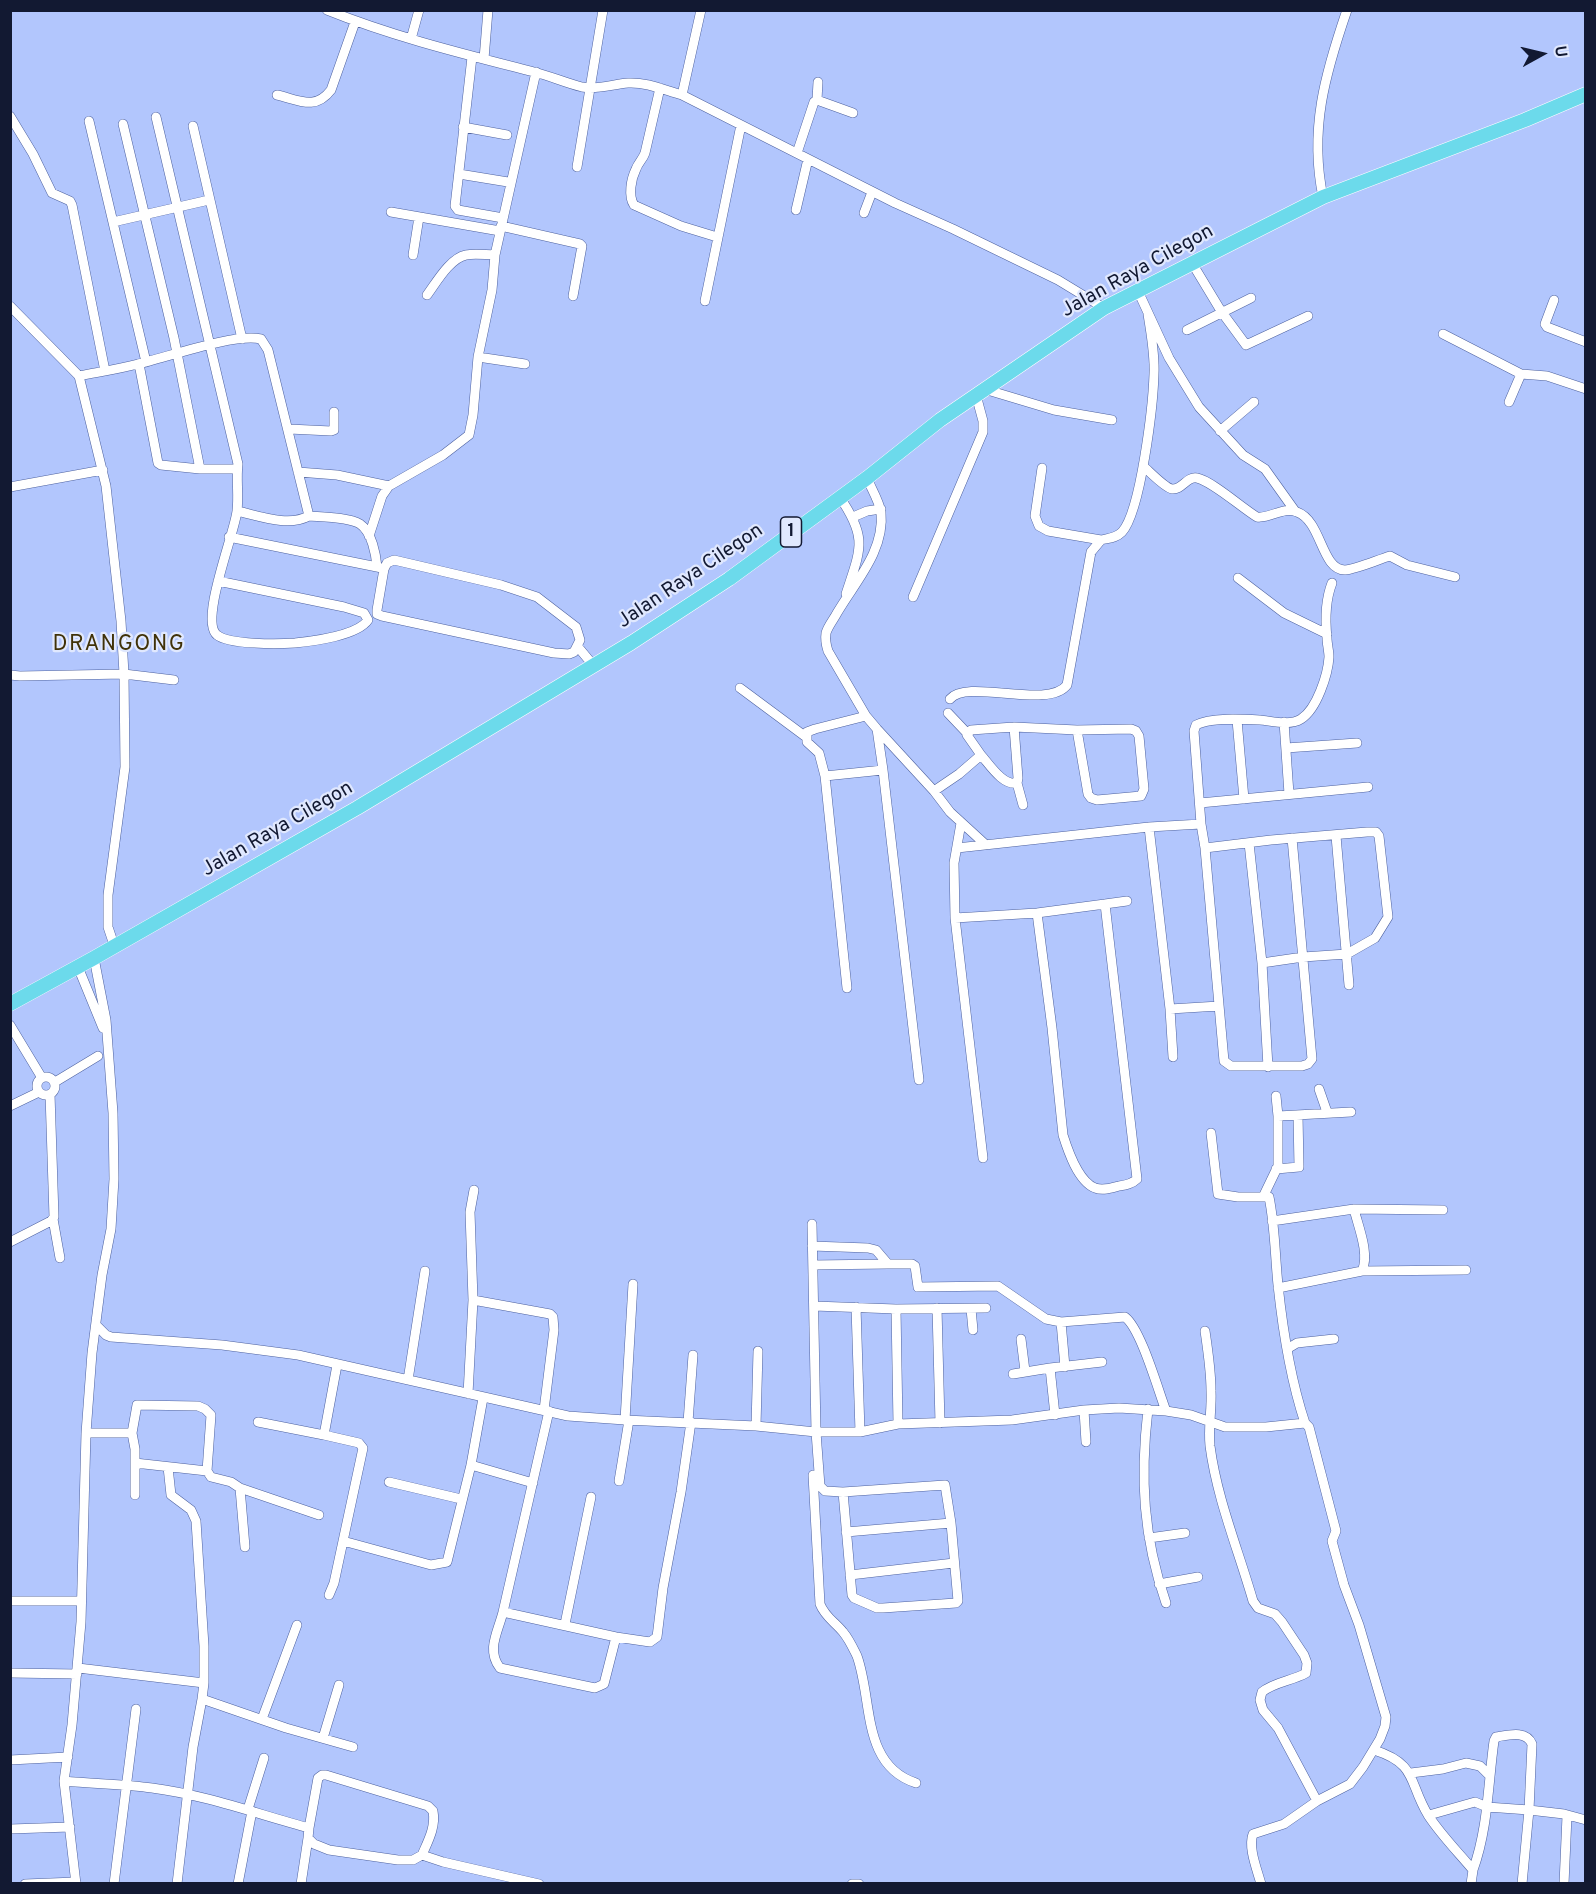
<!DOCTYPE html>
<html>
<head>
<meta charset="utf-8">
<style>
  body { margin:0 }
  #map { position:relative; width:1596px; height:1894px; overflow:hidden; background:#b2c6fd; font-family:Overpass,sans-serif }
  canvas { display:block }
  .frame { position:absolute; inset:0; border:12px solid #121932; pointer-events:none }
  .north { position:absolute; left:1512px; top:24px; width:60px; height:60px; -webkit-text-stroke:4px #e0e8fe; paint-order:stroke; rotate:82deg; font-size:16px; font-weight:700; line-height:24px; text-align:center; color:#121932 }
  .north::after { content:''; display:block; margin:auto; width:21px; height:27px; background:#121932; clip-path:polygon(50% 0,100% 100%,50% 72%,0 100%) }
</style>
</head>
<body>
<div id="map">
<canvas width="1596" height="1894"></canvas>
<div class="frame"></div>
<div class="north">U</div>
</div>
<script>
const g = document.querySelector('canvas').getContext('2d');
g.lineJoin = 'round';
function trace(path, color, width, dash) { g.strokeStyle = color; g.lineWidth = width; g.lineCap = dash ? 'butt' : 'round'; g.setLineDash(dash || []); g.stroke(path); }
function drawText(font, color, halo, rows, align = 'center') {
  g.font = font + ' Overpass,sans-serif'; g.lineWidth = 4.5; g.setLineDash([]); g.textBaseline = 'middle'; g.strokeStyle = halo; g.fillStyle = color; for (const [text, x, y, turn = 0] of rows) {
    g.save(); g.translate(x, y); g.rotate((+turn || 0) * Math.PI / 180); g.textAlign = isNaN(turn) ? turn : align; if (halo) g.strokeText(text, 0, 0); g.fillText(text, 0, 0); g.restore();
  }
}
const minor = new Path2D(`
  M327 10C394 37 464 54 534 72 550 76 566 83 582 87 598 90 613 84 628 83 647 82 664 90 682 95L895 203 953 229 1058 280 1104 308
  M411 39 419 10
  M472 57 455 206 458 210 503 218
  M484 59 488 10
  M660 88C655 110 650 131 645 153 643 159 638 163 636 169 631 179 628 196 634 205L681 226 717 237
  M277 95C299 100 315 111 331 90L355 22
  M682 95 701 10
  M817 100 818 82
  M10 116 33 154 52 193 70 201 72 205 105 371
  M156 117 238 464C236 480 239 495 237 511 235 532 199 621 217 635 229 645 279 644 295 643 313 641 357 636 368 620L364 613 344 607 218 581
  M89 121 146 362
  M123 124 174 338 200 469H234L237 467
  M193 126 242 339
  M463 127 507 135
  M797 153 814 102 817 100 853 113
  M577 167 603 10
  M459 174 508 182
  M1323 197C1309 130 1325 74 1347 10
  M796 210 808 159
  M391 212 500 231
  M864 213 872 192
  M113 222 209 200
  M501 226 580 244 582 246 573 296
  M413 255 419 217
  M1192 263 1221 311 1246 345 1308 316
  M1138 291 1169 358 1199 407 1243 455 1265 469 1295 511
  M427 295C436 283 450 258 466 255 475 253 486 255 495 255
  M1554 300 1545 324 1547 327 1586 342
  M705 301 741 125
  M10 306 79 376 106 486 121 621 124 674 125 767 108 895V927L114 945
  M1187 330 1251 298
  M1443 334 1521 374 1547 376 1586 389
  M478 357 525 364
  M139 364 158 463 161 465 200 469
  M79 376C99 372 119 369 138 364 168 357 234 333 261 339L268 350 309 516C322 517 349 517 360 524 372 532 376 555 377 567
  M984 389 1054 410 1112 420
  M1509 402 1521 374
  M289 429 331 431 334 430V412
  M1220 431 1254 402
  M1143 466C1149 471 1165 488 1172 489 1182 490 1187 476 1197 478 1212 481 1242 508 1257 517 1270 519 1283 506 1297 512 1322 521 1321 570 1345 570 1357 569 1377 560 1390 556L1407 565 1455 577
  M1042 468 1035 516 1039 526 1048 531 1101 540
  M298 472 337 475 389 486 443 455 469 435 473 415 478 357 492 290 495 255 536 72
  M867 478C871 488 879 501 881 512 885 551 855 582 837 613 834 619 828 626 826 633 825 640 826 645 828 651L866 716 877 729 934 791 950 812 986 845
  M10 487 103 470
  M839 496C868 538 861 548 846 594
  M237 511C260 516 288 527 309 516
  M853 517 867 511 881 509
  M369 536 382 496 389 486
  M229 537 382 568
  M394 560 501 585 537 597 576 627 580 640 574 652 569 654 554 653 382 616 377 614V610L384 569 387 563Z
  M1238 578 1284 613 1327 634
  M913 597 983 432V421L976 395
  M578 647 593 665
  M10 675 20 676 124 674 174 680
  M740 688 806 737
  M950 699C967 678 1048 710 1067 685L1091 552 1101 540C1109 538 1116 538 1122 532 1141 511 1153 405 1154 374 1155 354 1151 334 1148 314
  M948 713 967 733
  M1237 720 1244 799
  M1284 722 1289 794
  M877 729 883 770
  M1286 748 1357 743
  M981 755C990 765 1003 786 1017 783L1018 778 1014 727
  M825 776 883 770 919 1080
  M1017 783 1023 805
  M934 791 959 774 981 755 967 735 971 730 1014 727 1077 730 1131 729 1136 731 1139 736 1144 789 1141 796 1097 800 1091 798 1088 794 1077 730
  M1200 803 1368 787
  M961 823 954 863 955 918 983 1158
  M1201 824 1205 848 1224 1061 1231 1066H1302L1308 1064 1312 1059 1292 838
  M1149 827 1170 1009 1173 1057
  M1336 836 1349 985
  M1249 843 1262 963 1268 1067
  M957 848 1149 827 1201 824 1194 731 1196 725C1210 717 1243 719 1260 720 1272 721 1290 726 1301 719 1317 709 1328 674 1329 657 1329 651 1327 644 1327 638 1325 619 1325 601 1332 583
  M1205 848 1271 840 1367 832H1376L1379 836 1388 917 1375 938 1347 954 1303 957 1262 963
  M1105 904 1127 901
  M955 918 1037 913 1105 904 1137 1179C1132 1184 1126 1185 1119 1186 1112 1188 1103 1191 1095 1188 1078 1181 1068 1151 1063 1135L1052 1028 1037 913
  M78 967 103 1028
  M847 988 825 776 819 753 807 742V732L815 729 866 716
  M1170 1009 1219 1006
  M10 1025 42 1078
  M37 1086a9 9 0 1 1 18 0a9 9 0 1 1-18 0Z
  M55 1082 98 1056
  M1319 1089 1327 1112
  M1276 1096 1278 1116
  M10 1106 39 1092
  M1211 1133 1218 1194 1238 1197H1269C1275 1226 1275 1256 1278 1285 1283 1332 1290 1378 1305 1423L1309 1427 1336 1531 1332 1541 1344 1585 1359 1625 1386 1717 1385 1726 1380 1739 1363 1767 1350 1784 1317 1801 1284 1824 1253 1834C1248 1848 1257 1869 1261 1884
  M1276 1169 1299 1167 1298 1115
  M1264 1195 1278 1166V1116L1351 1112
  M53 1219 60 1258
  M1272 1221 1354 1209 1443 1210
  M812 1224 816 1432 820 1486 825 1491 843 1492 945 1485 951 1523 958 1601 956 1603 883 1608H877L854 1598 852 1595 843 1492
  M10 1242 51 1221 54 1217 50 1094
  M812 1246 868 1248 876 1250 888 1264H912L915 1266 918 1287 998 1286 1046 1319 1061 1322 1125 1317C1141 1329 1158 1390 1166 1411
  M813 1265 888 1264
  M1362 1271 1466 1270
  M1278 1288 1362 1271C1370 1254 1358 1226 1354 1209
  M473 1300 470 1212 474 1190
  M814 1306 896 1309 986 1308
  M856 1307 860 1432
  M937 1308 940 1423
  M896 1309 898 1424
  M971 1309 973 1330
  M1061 1322 1065 1367
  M96 1325 106 1335 111 1337 222 1345 298 1355 568 1416 625 1420 756 1426 816 1432H860L898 1424 1012 1420 1084 1410 1119 1408 1166 1411 1191 1415 1225 1427H1266L1305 1423
  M1205 1331C1208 1351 1211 1371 1211 1391 1212 1410 1208 1426 1210 1446 1217 1499 1238 1549 1253 1601L1258 1608 1275 1614 1282 1622 1304 1655 1307 1663 1306 1673C1292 1681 1274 1682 1262 1692L1260 1700 1263 1710 1278 1728 1317 1801
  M1021 1339 1025 1371
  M1287 1349 1297 1343 1334 1339
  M1013 1374 1050 1368
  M408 1380 425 1271
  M468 1394 473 1300 550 1314 553 1317 554 1330 544 1410
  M1148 1409C1140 1478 1143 1537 1166 1603
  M1084 1410 1086 1442
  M549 1411 503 1612 616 1637 650 1642 657 1637 663 1588 681 1492 691 1422
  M1055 1415 1050 1368 1102 1362
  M625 1420 633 1284
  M258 1422 324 1435
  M688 1422 693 1355
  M756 1426 758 1351
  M86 1433H132
  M135 1463 207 1471 211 1477 231 1482 240 1488 319 1515
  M471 1465 533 1483
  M168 1467 171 1495 191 1510 196 1521 204 1646V1683
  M813 1475 820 1604C825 1617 835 1622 843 1632 849 1639 853 1648 857 1656 873 1700 861 1765 916 1783
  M619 1481 629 1420
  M389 1482 461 1499
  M240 1488 245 1547
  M135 1495V1449L132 1433 137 1405 198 1406 205 1409 211 1415 207 1471
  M846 1532 951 1523
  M1149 1538 1185 1533
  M343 1541 431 1565 447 1562 471 1465 483 1398
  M850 1575 954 1563
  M1159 1584 1198 1577
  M329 1595 334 1583 363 1448 359 1443 324 1435 337 1365
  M10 1601H80
  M503 1612C498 1632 486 1650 500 1668L595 1688 604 1684 616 1637
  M565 1624 591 1497
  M78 1668 204 1683 202 1699 286 1728 353 1747
  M10 1673 77 1674
  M262 1719 297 1625
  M323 1738 339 1685
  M1374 1750C1418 1764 1408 1782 1428 1815 1441 1835 1458 1852 1473 1870L1471 1884
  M10 1760 68 1757
  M1411 1773 1443 1769 1466 1763 1480 1766 1489 1775
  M64 1781C94 1784 123 1784 152 1788 206 1795 257 1814 309 1828L308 1838 314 1844 329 1850 398 1860H413L422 1855 443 1862 539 1884
  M248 1809 264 1758
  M1429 1815 1475 1802 1487 1807 1529 1810 1522 1884
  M309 1828 318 1778 322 1775H326L428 1806 433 1811C436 1827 428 1841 422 1855
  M10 1829 70 1827
  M1473 1870C1488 1829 1488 1784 1494 1741L1496 1737C1509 1735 1526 1730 1532 1744L1529 1810 1564 1814 1586 1820
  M25 1884 76 1882
  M76 1884 64 1781 72 1725 81 1622 86 1433 92 1353 102 1275 111 1229 114 1179 113 1113 106 1020 94 958
  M114 1884 136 1709
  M177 1884 193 1747 202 1699
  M238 1884 252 1811
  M301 1884 308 1838
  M852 1884H859
  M1564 1884 1567 1816`);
const highway = new Path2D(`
  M10 1004 94 958 357 808 631 643 729 579 867 478 940 420 1104 308 1323 197 1525 120 1586 94`);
trace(minor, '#4e629f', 10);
trace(highway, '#fff', 15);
trace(minor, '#fff', 9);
trace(highway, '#6cdaeb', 14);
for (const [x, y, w] of [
  [791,532,21]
]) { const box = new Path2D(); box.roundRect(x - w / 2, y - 15, w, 30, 4.5); g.fillStyle = '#e0e8fe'; g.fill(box); trace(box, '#121932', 1.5); }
drawText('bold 18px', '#121932', null, [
  ["1",791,532]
]);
drawText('20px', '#121932', '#e0e8fe', [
  ["Jalan Raya Cilegon",1138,272,-29],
  ["Jalan Raya Cilegon",691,577,-34],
  ["Jalan Raya Cilegon",278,830,-30]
]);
g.letterSpacing = '1.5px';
drawText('22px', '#403208', '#e0e8fe', [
  ["DRANGONG",119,646]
]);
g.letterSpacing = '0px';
</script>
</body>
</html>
